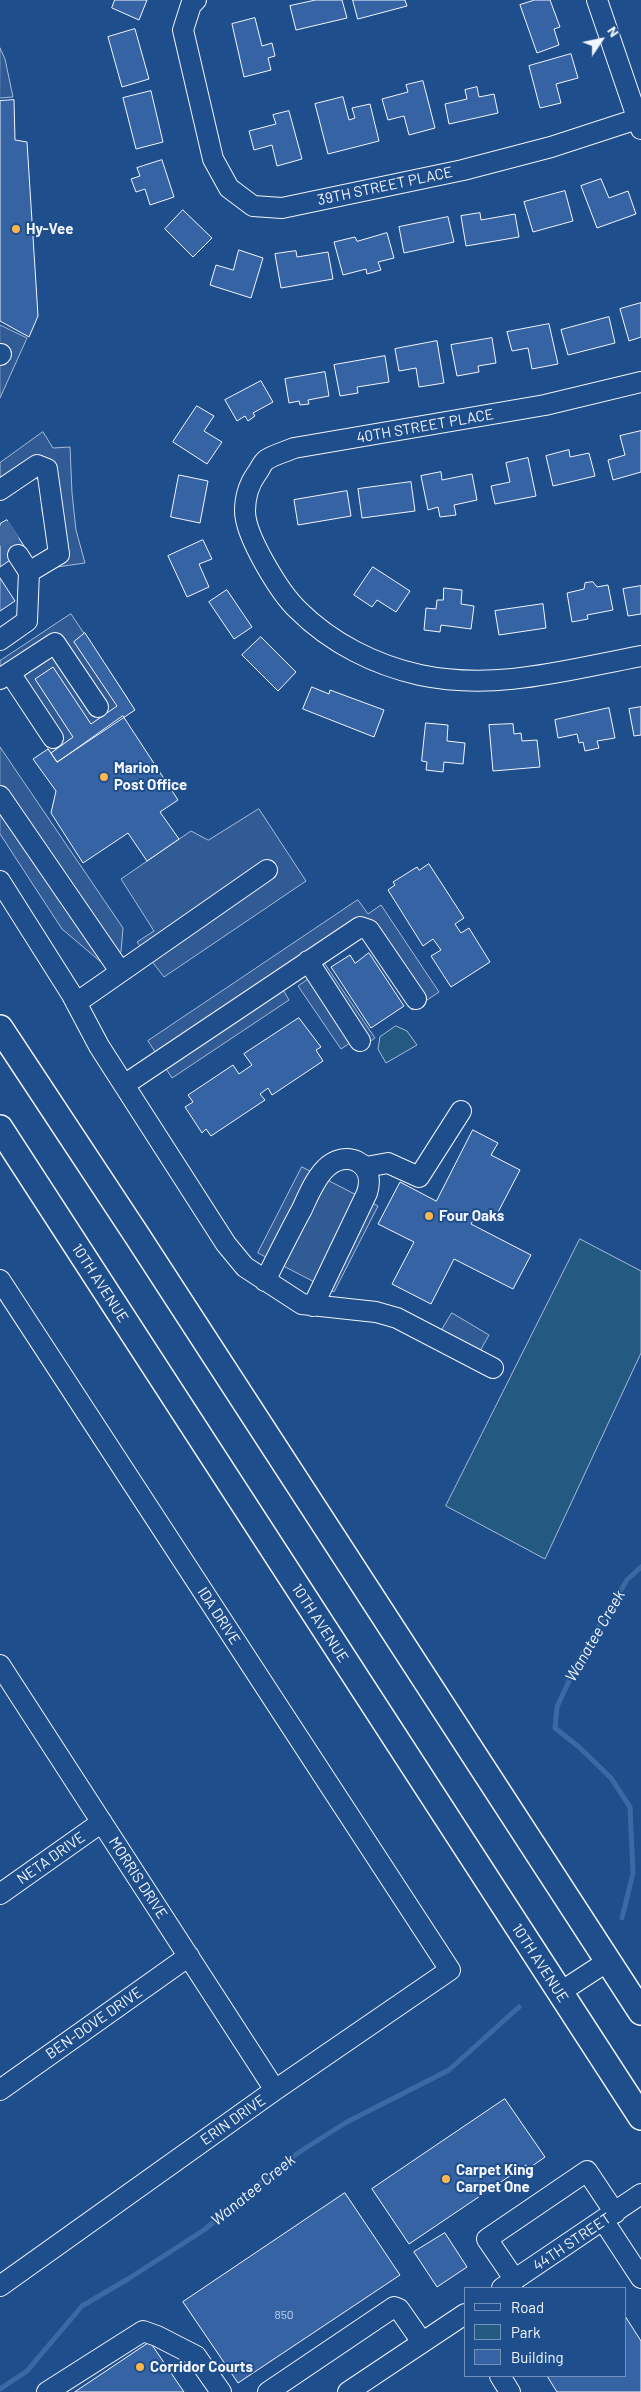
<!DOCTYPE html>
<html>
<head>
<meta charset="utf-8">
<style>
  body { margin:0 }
  #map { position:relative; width:641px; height:2392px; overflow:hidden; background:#1f4e8c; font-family:Barlow,sans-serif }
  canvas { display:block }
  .legend { position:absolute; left:464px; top:2287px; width:162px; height:90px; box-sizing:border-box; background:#1f4e8c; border:1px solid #7391ba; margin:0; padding:6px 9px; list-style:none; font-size:15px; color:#f2f6ff }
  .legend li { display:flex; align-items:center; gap:10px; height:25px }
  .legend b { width:25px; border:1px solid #7391ba }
  .north { position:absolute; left:576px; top:15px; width:50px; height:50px; -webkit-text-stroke:4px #1f4e8c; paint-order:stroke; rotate:56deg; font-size:14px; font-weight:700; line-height:20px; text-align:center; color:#f2f6ff }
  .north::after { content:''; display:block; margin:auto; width:18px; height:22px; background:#f2f6ff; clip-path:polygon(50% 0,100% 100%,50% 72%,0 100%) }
</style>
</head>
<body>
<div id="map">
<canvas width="641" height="2392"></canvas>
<ul class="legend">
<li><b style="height:6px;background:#1f4e8c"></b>Road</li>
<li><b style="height:14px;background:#245a82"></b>Park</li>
<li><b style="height:14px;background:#3563a3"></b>Building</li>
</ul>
<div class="north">N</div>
</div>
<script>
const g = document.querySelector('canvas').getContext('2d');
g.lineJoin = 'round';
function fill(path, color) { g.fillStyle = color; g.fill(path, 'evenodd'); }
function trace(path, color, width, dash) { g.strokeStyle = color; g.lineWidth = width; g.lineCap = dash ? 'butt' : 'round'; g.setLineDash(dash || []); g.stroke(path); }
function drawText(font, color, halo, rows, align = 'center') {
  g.font = font + ' Barlow,sans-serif'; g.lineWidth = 4; g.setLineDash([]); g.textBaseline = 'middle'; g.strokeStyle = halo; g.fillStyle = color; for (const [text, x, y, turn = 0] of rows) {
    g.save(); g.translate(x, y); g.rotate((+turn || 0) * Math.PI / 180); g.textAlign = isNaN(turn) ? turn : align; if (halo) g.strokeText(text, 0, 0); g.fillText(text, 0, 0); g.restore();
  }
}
const green = new Path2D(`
  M396 1026 407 1031 417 1045 386 1063 378 1049 380 1037Z
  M580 1239 641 1271V1353L545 1559 446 1506Z`);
fill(green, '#245a82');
trace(green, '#a8bbd7', 1);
const parking = new Path2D(`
  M0 48 5 59 13 97 0 98Z
  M0 325 27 338 0 398Z
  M43 432 53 448 70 447 72 493 76 530 85 563 57 567 49 544 42 510 41 481 33 477 0 497V463Z
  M71 614 128 699 51 753 7 686 0 690V661Z
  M0 747 123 928 121 952 101 962 62 929 0 834Z
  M259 809 306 881 164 977 137 942 154 931 121 879 191 831 208 840Z
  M358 900 368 914 381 905 439 992 412 1010 362 935 323 961 375 1038 356 1051 350 1043 341 1049 298 986 312 976 309 971 282 988 289 1000 172 1078 148 1041Z
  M302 1167 378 1206 334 1292 258 1253Z
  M452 1313 489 1335 471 1367 433 1345Z`);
fill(parking, '#305b95');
trace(parking, '#a8bbd7', 1);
trace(new Path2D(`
  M622 1918 633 1873 630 1807 611 1778 579 1747 555 1728 557 1707 580 1657 627 1580 641 1567
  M0 2389 27 2371 82 2306 128 2279 204 2230 285 2162 304 2149 347 2122 449 2070 519 2007`), '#3b69a3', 5);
const building = new Path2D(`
  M115 0H147L139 20 112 8Z
  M316 0H342L347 18 296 30 290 6Z
  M353 0H405L407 6 358 19Z
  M535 0H550L560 27 554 29 559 45 537 53 520 5Z
  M255 18 262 46 272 43 275 56 268 58 271 70 244 77 232 24Z
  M135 29 149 79 122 87 108 37Z
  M571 54 578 78 556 84 561 103 540 108 529 66Z
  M423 81 435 128 409 135 404 116 388 120 382 99 408 92 406 85Z
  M477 87 479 97 494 94 498 113 449 124 445 104 467 99 465 90Z
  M151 91 163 142 136 149 123 98Z
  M343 97 349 120 355 118 352 108 370 104 379 141 328 154 315 104Z
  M14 100 15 140 27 142 38 316 29 337 0 321V101Z
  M289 111 302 159 277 166 272 145 254 150 249 131 276 124 273 115Z
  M162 160 174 197 150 205 145 189 136 192 131 179 140 176 137 168Z
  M601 179 609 198 628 191 636 214 597 228 581 186Z
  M565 191 573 221 533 232 524 202Z
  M183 210 212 238 193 257 165 229Z
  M480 213 481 220 515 214 519 237 466 246 461 216Z
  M448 217 454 242 404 253 399 227Z
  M387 233 394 258 378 262 381 270 367 274 366 269 343 275 334 242 355 237 357 241Z
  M239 250 263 258 251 298 210 285 216 265 233 270Z
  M296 251 297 257 328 252 333 279 281 288 275 254Z
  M641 303V337L629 341 620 309Z
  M609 317 615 343 568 355 561 330Z
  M549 324 558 364 532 369 528 348 512 351 507 332Z
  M492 338 496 363 478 366 479 372 457 376 451 345Z
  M437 341 444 383 419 387 416 368 399 371 395 349Z
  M385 356 389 382 357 387 358 393 340 396 334 365Z
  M325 372 329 396 308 400 309 404 300 405 299 401 289 403 285 379Z
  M261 381 273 402 253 413 255 416 248 421 245 416 237 421 225 400Z
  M197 406 214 416 204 431 222 442 207 464 173 442Z
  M641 431V472L613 480 608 460 625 455 620 436Z
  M569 450 570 457 589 453 595 476 553 486 546 456Z
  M528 458 536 496 495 504 491 486 510 482 506 463Z
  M441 472 442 480 472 474 477 500 454 505 456 515 440 517 438 507 428 510 421 476Z
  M179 475 208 481 200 523 171 517Z
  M411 482 415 511 362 518 358 489Z
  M347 491 351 516 298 525 294 500Z
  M7 520 26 549 0 567V524Z
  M203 540 212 559 199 564 209 587 187 597 168 556Z
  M373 567 410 591 396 612 377 600 372 607 354 595Z
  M0 578 15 601 0 611Z
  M593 582 597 587 608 585 613 610 587 615 588 619 572 622 567 593 584 589 585 583Z
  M641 586V614L628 616 623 589Z
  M444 588 462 590 461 604 474 606 471 629 441 625 440 632 424 630 426 608 436 609 437 600H443Z
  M227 590 252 627 234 639 209 602Z
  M543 604 546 628 499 635 495 611Z
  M85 633 135 710 57 762 51 753 73 737 35 679 53 667 91 724 117 706 74 642Z
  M261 637 296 672 278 691 242 655Z
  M312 687 329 694 330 690 384 710 374 737 303 709Z
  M641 707V735L634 736 629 709Z
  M609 708 615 738 597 741 599 748 585 751 583 742 579 743 577 734 558 738 555 720Z
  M123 716 178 800 160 812 179 839 147 861 128 833 83 863 51 813 56 791 33 759 48 749 57 762Z
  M426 723 448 725 447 741 465 743 463 764 444 762 443 772 426 770 427 762 422 761Z
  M513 724 514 734 521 733 522 741 537 740 540 767 493 771 489 725Z
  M429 864 464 918 455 924 461 933 469 928 490 962 451 987 431 956 441 950 433 939 423 946 388 890 395 885 393 882 417 867 419 870Z
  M369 953 404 1006 371 1028 331 967 350 955 355 963Z
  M299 1018 321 1047 316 1050 323 1061 272 1095 268 1088 260 1094 265 1100 211 1136 206 1129 202 1133 185 1107 193 1102 188 1095 233 1065 239 1074 252 1065 244 1054Z
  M473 1130 498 1143 491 1155 520 1170 494 1220 478 1212 471 1224 531 1255 513 1289 454 1259 431 1304 392 1284 414 1242 378 1224 400 1182 436 1201Z
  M505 2099 545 2157 528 2169 526 2165 409 2244 372 2189Z
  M345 2193 400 2275 238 2383 183 2302Z
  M445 2233 467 2267 437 2287 414 2252Z
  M625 2316 641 2341V2392H557L547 2376H625Z
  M150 2342 184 2392H75Z`);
fill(building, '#3563a3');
trace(building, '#f2f6ff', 1);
trace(new Path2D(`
  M0 526 18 555`), '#3f679d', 20, [20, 10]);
const minor = new Path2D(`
  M196 0 191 5 183 30 213 159 229 188 253 206 282 208 463 170 551 147 637 119
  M597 0 641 129
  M0 355 1 354
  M641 382 545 405 294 448C285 452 273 455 266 460 262 463 260 469 257 473 249 484 245 497 245 511 245 536 280 593 298 610 331 643 375 665 420 675 495 691 567 670 641 656
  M0 490 37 465 47 469 59 554 29 572
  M0 640 27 621 29 572 18 555
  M10 673 53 738
  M0 679 55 643 98 707
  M0 796 120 971
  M0 881 72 995 99 1046 226 1244 245 1267 302 1304 376 1312 397 1318 493 1368
  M308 961 360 1041
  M76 1003 267 870
  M124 1085 360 927 369 930 416 999
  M366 1167 388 1163 419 1177 461 1111
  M0 1280 450 1970 275 2090 0 2286
  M265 1281C277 1257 289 1233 302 1209 308 1196 315 1179 325 1169 345 1148 377 1162 367 1193L313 1306
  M0 1665 275 2090
  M0 1894 102 1822
  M559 1993 608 1961
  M0 2090 189 1956
  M603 2220 641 2278
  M515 2280 487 2239 587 2171 615 2213
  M502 2288 641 2194
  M500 2376 510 2392
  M47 2392 143 2331 157 2336 196 2356 221 2392
  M268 2392 394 2307 399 2309 422 2342
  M348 2392 465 2314`);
const major = new Path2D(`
  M0 1028 136 1234 641 2012
  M0 1128 641 2117`);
trace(minor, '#f2f6ff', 22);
trace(major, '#f2f6ff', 28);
trace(minor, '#1f4e8c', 20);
trace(major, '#1f4e8c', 25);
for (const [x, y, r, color] of [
  [16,229,5,"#ffb74d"],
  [104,777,5,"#ffb74d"],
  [429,1216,5,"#ffb74d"],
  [446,2179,5,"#ffb74d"],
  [140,2367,5,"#ffb74d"]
]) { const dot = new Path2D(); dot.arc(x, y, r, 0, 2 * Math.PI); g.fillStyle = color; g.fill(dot); trace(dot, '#1f4e8c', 2); }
drawText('12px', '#c3d1e8', null, [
  ["850",284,2315]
]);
drawText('15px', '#f2f6ff', '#1f4e8c', [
  ["39TH STREET PLACE",385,186,-12],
  ["40TH STREET PLACE",425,426,-10],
  ["10TH AVENUE",100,1283,57],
  ["IDA DRIVE",219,1616,57],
  ["10TH AVENUE",320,1623,57],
  ["NETA DRIVE",51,1858,-35],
  ["MORRIS DRIVE",138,1878,57],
  ["10TH AVENUE",540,1963,57],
  ["BEN-DOVE DRIVE",94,2023,-35],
  ["ERIN DRIVE",233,2120,-35],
  ["44TH STREET",572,2242,-34]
]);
drawText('bold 15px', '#f2f6ff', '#1f4e8c', [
  ["Hy-Vee",26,229],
  ["Marion",114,768],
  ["Post Office",114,785],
  ["Four Oaks",439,1216],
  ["Carpet King",456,2170],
  ["Carpet One",456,2187],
  ["Corridor Courts",150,2367]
], 'left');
drawText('italic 16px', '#f2f6ff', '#1f4e8c', [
  ["Wanatee Creek",595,1636,-60],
  ["Wanatee Creek",253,2190,-39]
]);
</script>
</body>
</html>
